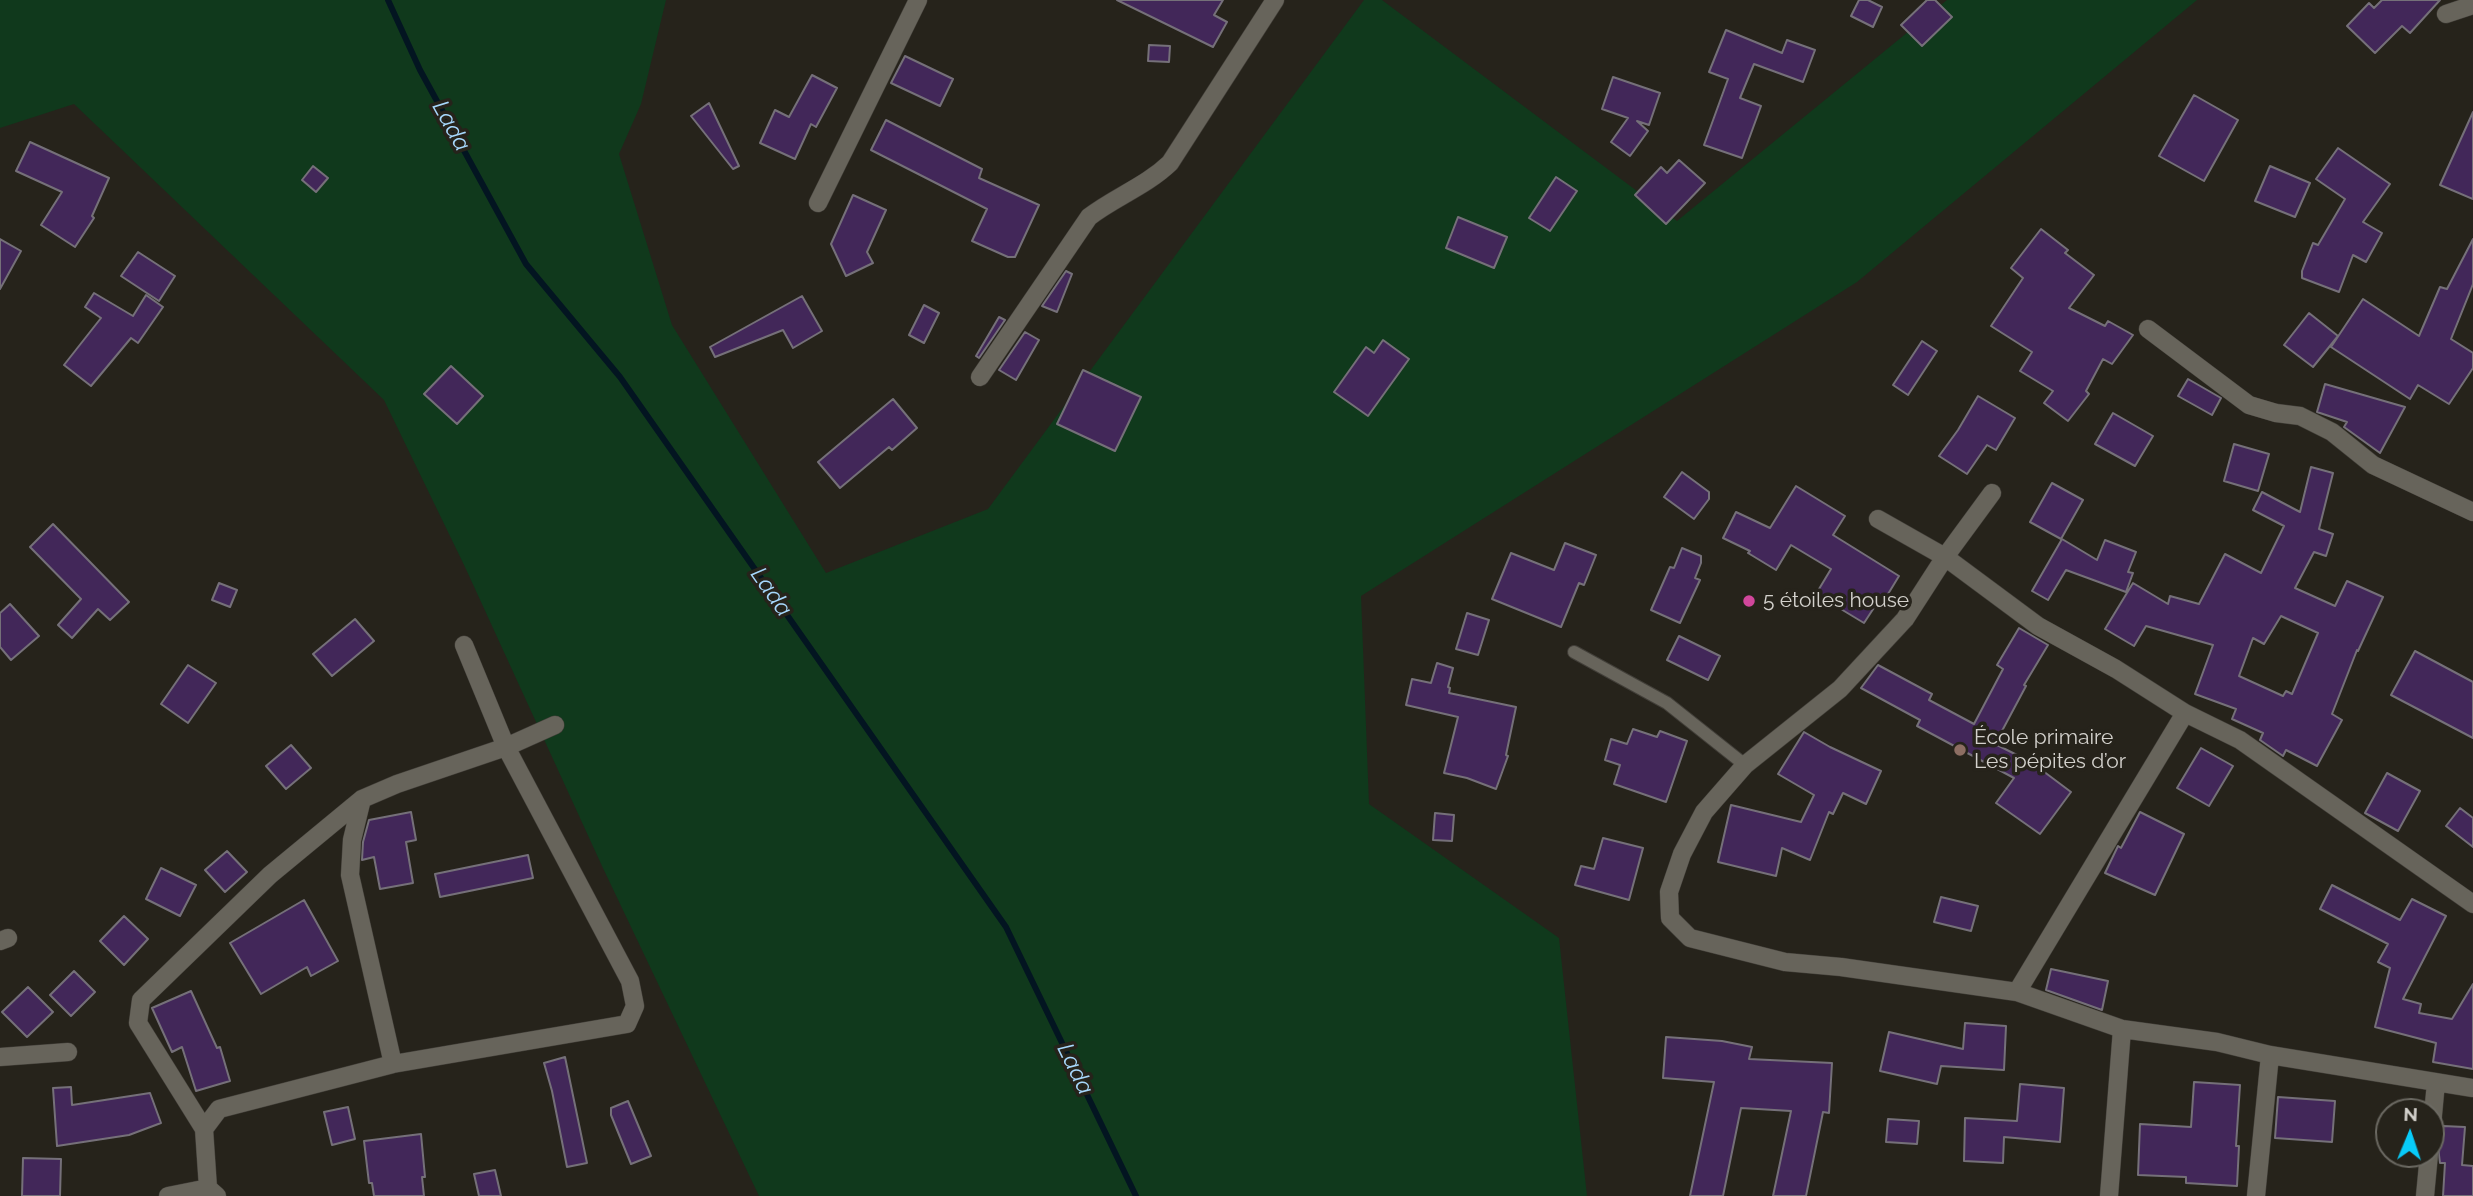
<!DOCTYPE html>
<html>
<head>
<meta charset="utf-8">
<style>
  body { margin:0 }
  #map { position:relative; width:2473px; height:1196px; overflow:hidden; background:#26231b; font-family:Raleway,sans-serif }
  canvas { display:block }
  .north { position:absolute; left:2375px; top:1098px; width:70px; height:70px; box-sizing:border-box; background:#26231b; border:2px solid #6b6962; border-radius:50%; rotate:2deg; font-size:19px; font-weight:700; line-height:28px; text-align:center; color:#d3d1cc }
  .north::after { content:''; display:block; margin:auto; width:24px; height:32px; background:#08cbf9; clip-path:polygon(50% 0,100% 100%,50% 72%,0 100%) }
</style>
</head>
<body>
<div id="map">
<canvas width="2473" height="1196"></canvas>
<div class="north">N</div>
</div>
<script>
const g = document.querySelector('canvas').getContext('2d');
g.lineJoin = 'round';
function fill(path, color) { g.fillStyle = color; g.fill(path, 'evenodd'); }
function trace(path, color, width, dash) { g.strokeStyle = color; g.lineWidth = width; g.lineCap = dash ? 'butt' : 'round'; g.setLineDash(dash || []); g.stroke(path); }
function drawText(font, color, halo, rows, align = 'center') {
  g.font = font + ' Raleway,sans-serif'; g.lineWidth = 7; g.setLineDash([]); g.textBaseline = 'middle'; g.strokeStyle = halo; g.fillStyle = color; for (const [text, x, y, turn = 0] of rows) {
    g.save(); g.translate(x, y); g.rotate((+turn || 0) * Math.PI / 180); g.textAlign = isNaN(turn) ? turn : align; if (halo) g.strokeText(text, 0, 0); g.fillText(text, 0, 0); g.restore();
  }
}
fill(new Path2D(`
  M0 0H666L641 104 619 154 672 325 826 573 988 509 1364 0H1382L1677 221 1947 0H2197L1857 282 1361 596 1369 804 1559 938 1587 1196H759L602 866 465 567 384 400 74 104 0 128Z`), '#10391c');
trace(new Path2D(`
  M388 0 420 70 526 264 620 377 1006 927 1136 1196`), '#031521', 6);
const building = new Path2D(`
  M1117 0H1223L1214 15 1227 22 1213 47Z
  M1859 0H1868L1882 7 1873 27 1851 16Z
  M1927 0H1935L1952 17 1922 46 1901 25Z
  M2382 0H2440L2410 33 2402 26 2375 53 2347 26 2369 3 2374 8Z
  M1726 30 1782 53 1787 40 1815 50 1803 82 1754 64 1740 98 1761 106 1742 158 1704 145 1728 79 1709 72Z
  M1149 45 1170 46 1169 62 1148 61Z
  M905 56 953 79 940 106 891 83Z
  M812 75 837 88 816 127 811 124 795 159 760 143 775 110 789 117Z
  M1613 77 1660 93 1649 125 1637 121 1648 131 1630 156 1611 142 1628 118 1602 109Z
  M2194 95 2238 120 2204 181 2159 156Z
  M709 103 739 166 733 169 691 116Z
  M2473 112V199L2440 185Z
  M886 120 982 169 979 178 1039 205 1015 257H1008L972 241 987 209 871 150Z
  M30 142 109 178 92 216 94 218 75 247 41 225 62 192 16 171Z
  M2338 148 2390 184 2363 222 2382 233 2366 262 2353 255 2339 292 2302 278V271L2313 243 2318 245 2345 199 2316 179Z
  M1679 160 1705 183 1666 224 1635 195 1661 167 1667 173Z
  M313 166 328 178 316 192 302 180Z
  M2270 166 2310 183 2295 217 2255 201Z
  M1556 177 1577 191 1550 231 1529 218Z
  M853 195 886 210 867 252 873 263 846 276 831 244Z
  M1458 217 1507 237 1494 268 1446 248Z
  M2041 229 2068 250 2065 253 2094 275 2069 308 2105 326 2108 321 2133 335 2112 364 2103 359 2086 391 2089 394 2068 421 2044 403 2053 391 2020 371 2032 352 1991 326 2023 278 2011 268Z
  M0 239 21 251 0 289Z
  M2473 239V284L2451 339 2473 353V368L2449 404 2418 385 2410 399 2331 347 2363 299 2419 336 2440 287 2447 289Z
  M138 252 175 276 159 301 121 276Z
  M1066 271 1072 274 1057 312 1042 306Z
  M94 293 133 316 146 295 163 307 138 343 131 338 91 386 64 365 101 318 85 307Z
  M802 296 822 331 793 348 783 330 715 357 710 347Z
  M924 305 939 313 924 343 909 335Z
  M2309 313 2338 336 2313 367 2284 345Z
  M999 317 1005 320 979 358 976 356Z
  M1025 332 1039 340 1016 380 999 370Z
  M1383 340 1409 359 1368 416 1334 392 1366 347 1374 353Z
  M1922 341 1937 351 1908 395 1893 385Z
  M451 366 483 396 457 424 424 394Z
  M1083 370 1141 397 1115 451 1057 424Z
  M2188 379 2221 398 2212 415 2178 396Z
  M2325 384 2405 407 2380 453 2344 427 2347 422 2317 412Z
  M1978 396 2015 418 1996 450 1987 445 1967 474 1939 456 1958 430Z
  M893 399 917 428 892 450 889 447 840 488 818 462Z
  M2113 413 2153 436 2135 466 2095 444Z
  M2234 444 2269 454 2258 491 2224 481Z
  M2311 467 2333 473 2319 529 2333 534 2326 556 2314 552 2295 588 2335 606 2347 581 2383 597 2358 651 2357 650 2332 714 2342 720 2317 766 2286 750 2283 756 2260 740 2263 733 2232 719 2236 709 2195 694 2213 645 2146 626 2134 646 2105 629 2133 583 2168 604 2170 596 2199 604 2225 554 2261 573 2284 526 2253 510 2262 492 2300 512ZM2281 616 2318 633 2292 694 2286 691 2283 696 2239 676 2253 638 2264 644Z
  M1682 472 1709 492V499L1694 519 1664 497Z
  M2052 483 2083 500 2061 539 2030 522Z
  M1796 486 1845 516 1833 535 1899 576 1885 599 1881 597 1864 623 1816 594 1831 569 1791 545 1776 570 1748 553 1750 551 1723 538 1736 512 1770 528Z
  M53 524 129 602 110 620 98 609 72 638 58 625 81 599 30 547Z
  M2062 539 2097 560 2105 540 2136 552 2128 572 2133 573 2126 592 2066 570 2048 600 2032 591Z
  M1565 543 1596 555 1584 585 1579 583 1561 627 1492 599 1511 553 1554 570Z
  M1682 548 1701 556V563L1695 578 1700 580 1680 623 1651 610 1670 567 1674 568Z
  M219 583 237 590 230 607 212 600Z
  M10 604 39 636 11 660 0 647V613Z
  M1467 613 1489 620 1478 655 1456 649Z
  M355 619 374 641 332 676 313 654Z
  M2019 628 2048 645 2024 685 2026 686 1995 744 2031 762 2071 792 2040 834 1996 803 2014 778 1917 726 1920 720 1861 688 1878 665 1932 694 1929 700 1974 724 2003 669 1997 665Z
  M1679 636 1720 656 1708 680 1667 660Z
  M2415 651 2473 682V738L2391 695Z
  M1437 663 1453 668 1448 687 1450 688 1449 693 1516 707 1506 755 1508 756 1496 789 1467 778 1444 773 1458 717 1406 705 1412 679 1431 683Z
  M188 665 216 683 188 723 161 704Z
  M1633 729 1657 737 1660 731 1687 741 1666 802 1614 784 1620 765 1605 760 1611 739 1627 744Z
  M1804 732 1830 747 1881 771 1866 804 1843 793 1833 814 1829 812 1810 860 1782 848 1776 876 1718 862 1731 805 1801 822 1814 795 1778 774Z
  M291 745 311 768 286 789 266 766Z
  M2201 748 2233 766 2209 806 2177 788Z
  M2387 773 2420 791 2398 831 2365 813Z
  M2460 808 2473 818V847L2446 826Z
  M411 812 416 840 406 842 413 883 380 889 374 857 362 860 363 842 369 820Z
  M2140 812 2184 834 2155 895 2105 873 2118 846 2121 848Z
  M1435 813 1454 815 1452 841 1433 840Z
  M1603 838 1643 848 1629 900 1575 885 1581 866 1594 869Z
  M227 851 247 872 225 892 205 870Z
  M528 855 533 878 440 897 435 874Z
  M161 868 196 885 180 916 146 899Z
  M2332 885 2400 920 2412 899 2446 916 2403 999 2421 1004 2419 1013 2452 1019 2473 984V1069L2433 1062 2436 1043 2375 1027 2390 968 2378 962 2388 944 2320 909Z
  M1941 897 1978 906 1971 931 1934 922Z
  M304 900 338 961 311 976 307 967 261 994 230 943Z
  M124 916 148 939 124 965 100 941Z
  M2051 969 2108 981 2102 1010 2046 990Z
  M74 971 95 992 71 1016 50 995Z
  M28 987 53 1012 27 1037 2 1012Z
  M191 991 217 1048 220 1047 230 1081 196 1091 182 1047 172 1052 152 1008Z
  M1965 1023 2006 1026 2004 1070 1941 1066 1937 1084 1880 1071 1889 1032 1963 1049Z
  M1666 1037 1722 1041 1752 1047 1749 1059 1832 1063 1829 1113 1823 1112 1806 1196H1773L1791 1111 1741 1108 1723 1196H1690L1714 1082 1663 1078Z
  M565 1057 587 1163 567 1167 552 1091 544 1063Z
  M2194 1082 2240 1085 2236 1146H2239L2237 1186 2186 1183V1177L2138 1175 2140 1124 2191 1127Z
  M2020 1084 2064 1088 2060 1142 2004 1137 2003 1163 1964 1161 1965 1118 2017 1121Z
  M71 1087 72 1105 150 1093 161 1123 129 1135 57 1146 53 1088Z
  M2278 1097 2335 1101 2332 1142 2275 1138Z
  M628 1101 651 1156 631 1164 611 1115V1108Z
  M348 1107 355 1139 332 1145 324 1112Z
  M1888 1119 1919 1121 1917 1144 1886 1142Z
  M2443 1126 2465 1127 2462 1165 2473 1166V1196H2443L2445 1163H2440L2438 1147 2442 1139Z
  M421 1134 425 1177H422L424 1196H374L372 1183H369L364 1141Z
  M23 1158 61 1159 60 1196H22Z
  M495 1170 501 1196H479L474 1174Z`);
fill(building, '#422759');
trace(building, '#757079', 2);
const lane = new Path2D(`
  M1574 652 1667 703 1745 765`);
const street = new Path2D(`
  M2446 14 2473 5
  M818 203 918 0
  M2148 329 2249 405 2276 413 2300 416 2332 432 2373 465 2473 512
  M980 377 1089 217C1115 197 1146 186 1170 163L1275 0
  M1992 493 1945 557 1905 619 1840 689 1745 765 1704 812 1682 854 1669 892 1670 918 1690 938 1785 962 1841 967 2017 992 2122 1029 2217 1042 2270 1055 2473 1088
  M1878 519 1945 557 2038 626 2116 669 2185 713 2240 740 2473 904
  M362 799 352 840 350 875 393 1064
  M0 941 8 938
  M2017 992 2185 713
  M0 1057 68 1052
  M204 1129 138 1023 141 1000 270 875 362 799 397 784 506 747 555 725
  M2431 1137 2436 1082
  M168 1196 208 1188
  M217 1196 208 1188 204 1129 219 1109 393 1064 627 1024 635 1006 630 981 506 747 464 645
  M2109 1196 2122 1029
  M2256 1196 2270 1055
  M2425 1196 2429 1154`);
trace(lane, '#423f39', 14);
trace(street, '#423f39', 19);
trace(lane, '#67645b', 12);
trace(street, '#67645b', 18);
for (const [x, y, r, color] of [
  [1749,601,7,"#d1479c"],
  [1960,750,7,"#8d6e63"]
]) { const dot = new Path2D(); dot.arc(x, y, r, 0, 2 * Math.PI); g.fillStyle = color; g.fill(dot); trace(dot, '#26231b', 2.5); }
drawText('21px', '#d3d1cc', '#26231b', [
  ["5 étoiles house",1763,601],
  ["École primaire",1974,738],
  ["Les pépites d’or",1974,762]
], 'left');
drawText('italic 23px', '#a7d8fc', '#26231b', [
  ["Lada",451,126,61],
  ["Lada",771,592,55],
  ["Lada",1075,1069,64]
]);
</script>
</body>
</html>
